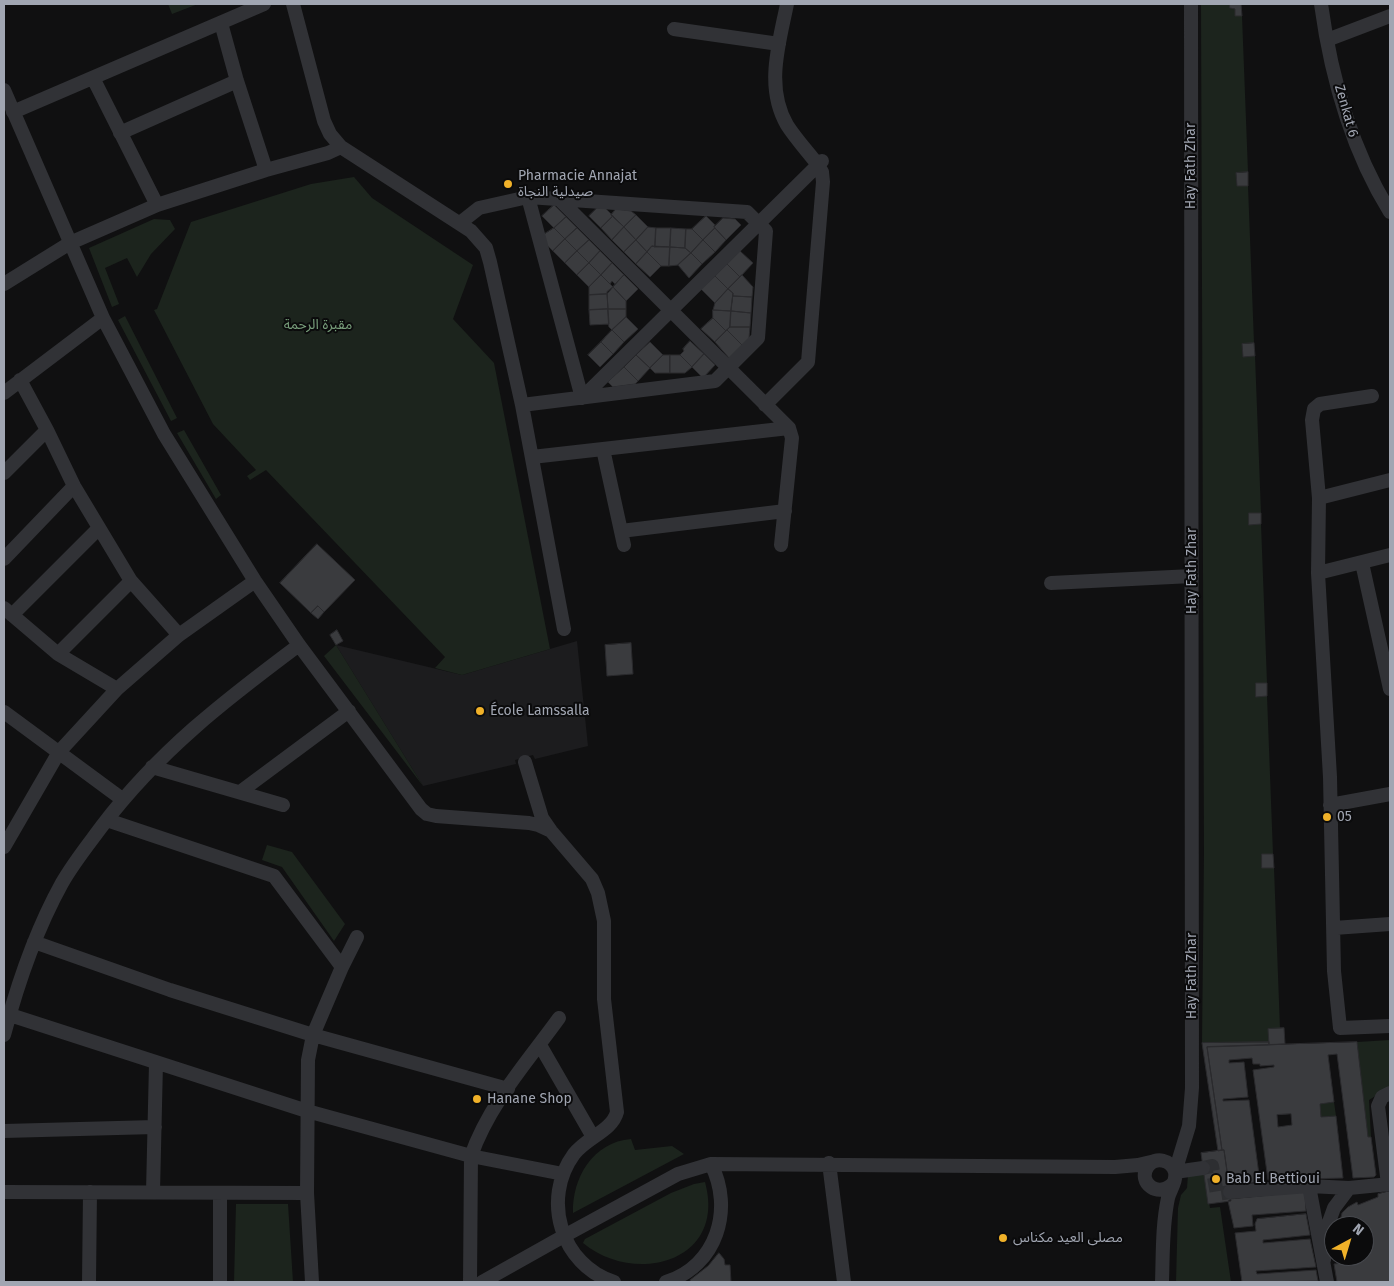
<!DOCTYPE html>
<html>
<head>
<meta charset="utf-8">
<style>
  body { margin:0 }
  #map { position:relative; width:1394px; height:1286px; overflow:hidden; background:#101011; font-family:"Fira Sans",sans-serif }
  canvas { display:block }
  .frame { position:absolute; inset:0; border:5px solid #a1a6b2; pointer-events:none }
  .north { position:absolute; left:1324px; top:1216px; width:50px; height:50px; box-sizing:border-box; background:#0b0b0c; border:1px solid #47494e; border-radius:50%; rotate:39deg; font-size:14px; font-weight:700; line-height:20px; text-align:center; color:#a1a6b2 }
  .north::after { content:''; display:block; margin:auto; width:18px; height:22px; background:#f0b129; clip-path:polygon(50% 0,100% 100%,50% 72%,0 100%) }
</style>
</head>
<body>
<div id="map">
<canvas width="1394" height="1286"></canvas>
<div class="frame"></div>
<div class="north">N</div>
</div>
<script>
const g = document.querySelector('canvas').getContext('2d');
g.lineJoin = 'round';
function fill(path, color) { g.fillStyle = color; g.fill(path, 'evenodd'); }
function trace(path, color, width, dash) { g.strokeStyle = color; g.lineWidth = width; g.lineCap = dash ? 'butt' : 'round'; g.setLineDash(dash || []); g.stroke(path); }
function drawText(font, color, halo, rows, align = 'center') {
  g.font = font + ' "Fira Sans","Noto Sans Arabic",sans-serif'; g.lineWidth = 4; g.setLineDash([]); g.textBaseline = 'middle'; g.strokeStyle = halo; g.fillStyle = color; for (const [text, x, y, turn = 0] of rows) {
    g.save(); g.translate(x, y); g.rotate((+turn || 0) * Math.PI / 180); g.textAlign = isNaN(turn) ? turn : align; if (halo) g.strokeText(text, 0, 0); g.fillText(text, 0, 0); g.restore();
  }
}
fill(new Path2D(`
  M577 641 588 746 535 759 533 755 515 760 516 764 423 786 336 645 462 675Z`), '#1c1c1e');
fill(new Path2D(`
  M168 4H198L172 14Z
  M1201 4H1230V8L1235 9V16H1242L1248 172 1236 173 1237 186H1248L1254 343 1242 344 1243 357 1255 356 1261 513H1249V524H1261L1267 683H1256V696H1267L1273 854H1262V868H1274L1280 1029 1269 1042 1202 1043 1204 853Z
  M354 177 372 198 473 265 453 319 494 363 550 649 462 675 435 668 445 657 266 470 250 480 247 476 256 470 213 424 154 310 157 309 191 222 311 184Z
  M154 219 170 220 175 229 151 254 137 277 127 258 105 268 119 304 112 307 89 248Z
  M125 316 177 418 171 421 118 320Z
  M184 430 221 495 216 499 177 433Z
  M336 645 423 786 324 656Z
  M267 845 292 852 345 924 334 941 282 867 262 860Z
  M1390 1040V1087L1369 1100 1371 1137H1368L1357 1042Z
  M1334 1102 1336 1116 1321 1117 1320 1104Z
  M631 1139 635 1150 672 1146 684 1154 573 1213C572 1178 593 1142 631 1139Z
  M1204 1173 1210 1208 1220 1207 1231 1282H1176L1178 1208 1181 1195 1187 1188 1188 1175Z
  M705 1182C727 1262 635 1286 583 1243L585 1239 671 1193 694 1184Z
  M236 1204H288L293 1282H234Z`), '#1c241d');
const building = new Path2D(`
  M1230 4H1241L1242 16H1235V9L1230 8Z
  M1248 172V186H1237L1236 173Z
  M554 205 566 217 554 228 542 216Z
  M597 208H605L613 216 601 228 589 216Z
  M616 209 631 211 636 215 624 227 611 215Z
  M636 215 648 227 636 240 624 227Z
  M613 216 624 227 612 240 601 228Z
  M706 216 715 225 714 227 715 228 703 240 692 229Z
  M566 217 577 228 565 239 554 228Z
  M723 218 735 219 741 225 726 240 714 227Z
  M624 227 636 240 624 252 612 240Z
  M648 227 656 228 655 247 652 246 647 252 636 240Z
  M554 228 565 239 553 251 544 242 543 235Z
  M577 228 589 240 577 251 565 239Z
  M656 228H671L670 247H655Z
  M671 228 686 229 685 248 670 247Z
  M715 228 726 240 715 252 703 240Z
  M686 229H692L703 240 691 253 685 248Z
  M565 239 577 251 565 263 553 251Z
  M589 240 600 251 589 263 577 251Z
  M636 240 647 252 636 264 624 252Z
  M703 240 715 252 702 264 691 253Z
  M652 246 670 247 669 266H661L647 252Z
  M670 247 685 248 691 253 678 265 669 266Z
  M577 251 589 263 577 275 565 263Z
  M600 251 612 263 601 275 589 263Z
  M740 251 753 263 740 277 727 264Z
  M647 252 661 266 650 277 636 264Z
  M691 253 702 264 689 278 678 265Z
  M589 263 601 275 589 287 577 275Z
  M612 263 624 275 615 284 612 281 610 284 601 275Z
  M727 264 740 277 728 289 715 276Z
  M601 275 613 287 607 294 589 295V287Z
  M624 275 638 289 626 301 613 287Z
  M742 275 753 287 752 297 733 296V293L728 289Z
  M715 276 728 289 715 303 701 289Z
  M613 287 626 301V309H608L607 292Z
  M728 289 733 293 731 311 713 310 715 303Z
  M607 294 608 309 589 310V295Z
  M733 296 752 297 751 313 731 311Z
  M608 309H626V317L612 330 609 327Z
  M608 309 609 324 590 325 589 310Z
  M713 310 731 311 730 327 726 331 713 318Z
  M731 311 751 313 750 327H730Z
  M626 317 638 329 624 342 612 330Z
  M713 318 726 331 715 342 701 329Z
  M730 327H750L749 338 742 345 727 330Z
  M612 330 624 342 613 354 601 342Z
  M727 330 742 345 729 358 715 342Z
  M690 341 704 354 692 367 680 355 684 351 683 349Z
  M601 342 613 354 600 367 588 355Z
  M650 342 663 355 650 368 636 355Z
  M1254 343 1255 356 1243 357 1242 344Z
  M704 354 715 365 703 378 692 367Z
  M636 355 650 368 638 381 624 367Z
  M663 355H670V373H655L650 368Z
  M670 355H680L692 367 685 373H670Z
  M624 367 638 381 635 384 613 387 608 382Z
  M1249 513H1261V524L1249 525Z
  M317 544 355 580 324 612 318 606 311 613 280 583Z
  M318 606 324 612 318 619 311 613Z
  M337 630 343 641 336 645 330 635Z
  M631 643 633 674 607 676 605 645Z
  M1256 683H1267V696L1256 697Z
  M1262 854H1273L1274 868H1262Z
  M1284 1028 1285 1044 1269 1045 1268 1029Z
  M1269 1042V1045L1207 1047 1222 1150 1218 1151 1202 1043Z
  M1357 1042 1368 1137H1371L1376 1175 1374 1177 1353 1178 1337 1054 1328 1055 1334 1102 1320 1104 1321 1117 1336 1116 1343 1178 1268 1180 1253 1070 1274 1067V1065L1260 1066V1064H1253L1252 1058 1229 1060V1063L1244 1062 1248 1097 1223 1099V1101L1249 1100 1260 1182 1229 1184 1224 1150H1222L1207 1047ZM1291 1114 1292 1125 1278 1127 1277 1115Z
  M1224 1150 1231 1201 1208 1204 1201 1153Z
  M1390 1191V1282H1337L1334 1264 1361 1261V1256H1364V1226H1339L1342 1213 1348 1207 1357 1202 1358 1205 1378 1197V1194Z
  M1305 1192 1306 1211 1252 1215 1253 1226 1234 1228 1228 1201 1231 1199Z
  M1306 1214 1310 1235 1263 1240V1243L1310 1239 1316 1267 1256 1271 1257 1274 1316 1270 1318 1281 1242 1282 1235 1233 1256 1231 1255 1224 1257 1219Z
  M719 1253 724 1259 725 1265H730L731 1282H691L690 1280 708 1266Z`);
fill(building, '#3a3b3e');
trace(building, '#2a2a2d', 1);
trace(new Path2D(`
  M1203 1168 1212 1166 1217 1194 1230 1192`), '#2d2e31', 14, [14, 7]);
trace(new Path2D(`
  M293 4 324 121 330 134 341 147 471 231 486 248 490 262 522 405 564 629
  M1191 4 1192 1088 1189 1126 1175 1172 1203 1168
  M1321 4C1331 77 1351 149 1390 212
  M221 23 237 81 266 170
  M674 29 779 44
  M1327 40 1390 16
  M93 78 157 205
  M4 90 103 318 164 434 255 581 299 645 421 809 427 814 436 816 529 823 538 825 551 831
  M13 112 264 4
  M120 133 237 81
  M528 197 582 398 822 161
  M559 199 789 428 792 438 781 545
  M460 223 479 208 528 197 747 212 766 231 758 338 715 381 522 405
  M4 284 70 243 157 205 266 170 328 153 341 147
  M20 380 47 430 74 486 131 581 179 635
  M4 393 103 318
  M1372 396 1320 404 1314 409 1312 420 1319 498 1318 573 1330 777 1334 971 1340 1028 1390 1026
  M765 405 808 362 823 182 822 172 818 165C808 152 796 139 787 125 765 87 779 44 787 4
  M603 449 624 545
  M532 457 789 428
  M4 473 47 430
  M1319 498 1390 480
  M621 531 785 511
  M4 559 74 486
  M1362 563 1390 689
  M1318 573 1390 555
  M1051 583 1192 576
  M4 608 58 654 117 689
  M12 615 99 528
  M58 654 131 581
  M4 712 122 799
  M525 762 542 818 551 831 592 879 598 893 604 921V999L617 1112C612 1131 587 1137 574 1154 541 1199 561 1265 614 1282
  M152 767 283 805
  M240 792 349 711
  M1330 805 1390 794
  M107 820 274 876 342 967
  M4 847 59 752 117 689 179 635 255 581
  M1334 928 1390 924
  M34 942 170 990 313 1035 508 1089
  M4 1013 307 1111 471 1156 563 1174
  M4 1035C18 982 36 930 62 883 74 862 88 845 102 826 159 751 224 701 299 645
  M540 1045 593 1137
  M4 1131 155 1127
  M829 1163 844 1282
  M1388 1184 1378 1106 1382 1097 1390 1093
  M1309 1186 1327 1282
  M4 1192 307 1193
  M153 1192 156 1063
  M1230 1192 1309 1186 1349 1188
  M1324 1260 1329 1222 1334 1208 1349 1188 1390 1184
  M89 1282 90 1192
  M220 1282V1193
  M312 1282 307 1193 308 1060 313 1035 342 967 357 937
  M470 1282 471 1156C489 1104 528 1061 559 1018
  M482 1282 564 1236 678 1174 711 1164 1115 1167 1138 1165 1155 1161
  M666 1282C717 1266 734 1209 711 1164
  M1162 1282C1163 1254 1162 1226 1168 1198 1170 1190 1177 1181 1175 1172 1172 1160 1155 1156 1148 1166 1136 1183 1160 1200 1174 1182`), '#313236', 14);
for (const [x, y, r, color] of [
  [508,184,5,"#f0b129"],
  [480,711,5,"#f0b129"],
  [1327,817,5,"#f0b129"],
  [477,1099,5,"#f0b129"],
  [1216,1179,5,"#f0b129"],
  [1003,1238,5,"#f0b129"]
]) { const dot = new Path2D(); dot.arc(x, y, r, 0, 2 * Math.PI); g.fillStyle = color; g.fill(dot); trace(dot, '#0b0b0c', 2); }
drawText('14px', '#a1a6b2', '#0b0b0c', [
  ["Zenkat 6",1346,111,74],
  ["Hay Fath Zhar",1191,166,-90],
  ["Hay Fath Zhar",1192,571,-90],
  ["Hay Fath Zhar",1192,976,-90]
]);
drawText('14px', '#a1a6b2', '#0b0b0c', [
  ["Pharmacie Annajat",518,176],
  ["صيدلية النجاة",518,192],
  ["École Lamssalla",490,711],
  ["05",1337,817],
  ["Hanane Shop",487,1099],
  ["Bab El Bettioui",1226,1179],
  ["مصلى العيد مكناس",1013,1238]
], 'left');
drawText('14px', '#789e7b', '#0b0b0c', [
  ["مقبرة الرحمة",318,325]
]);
</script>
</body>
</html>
